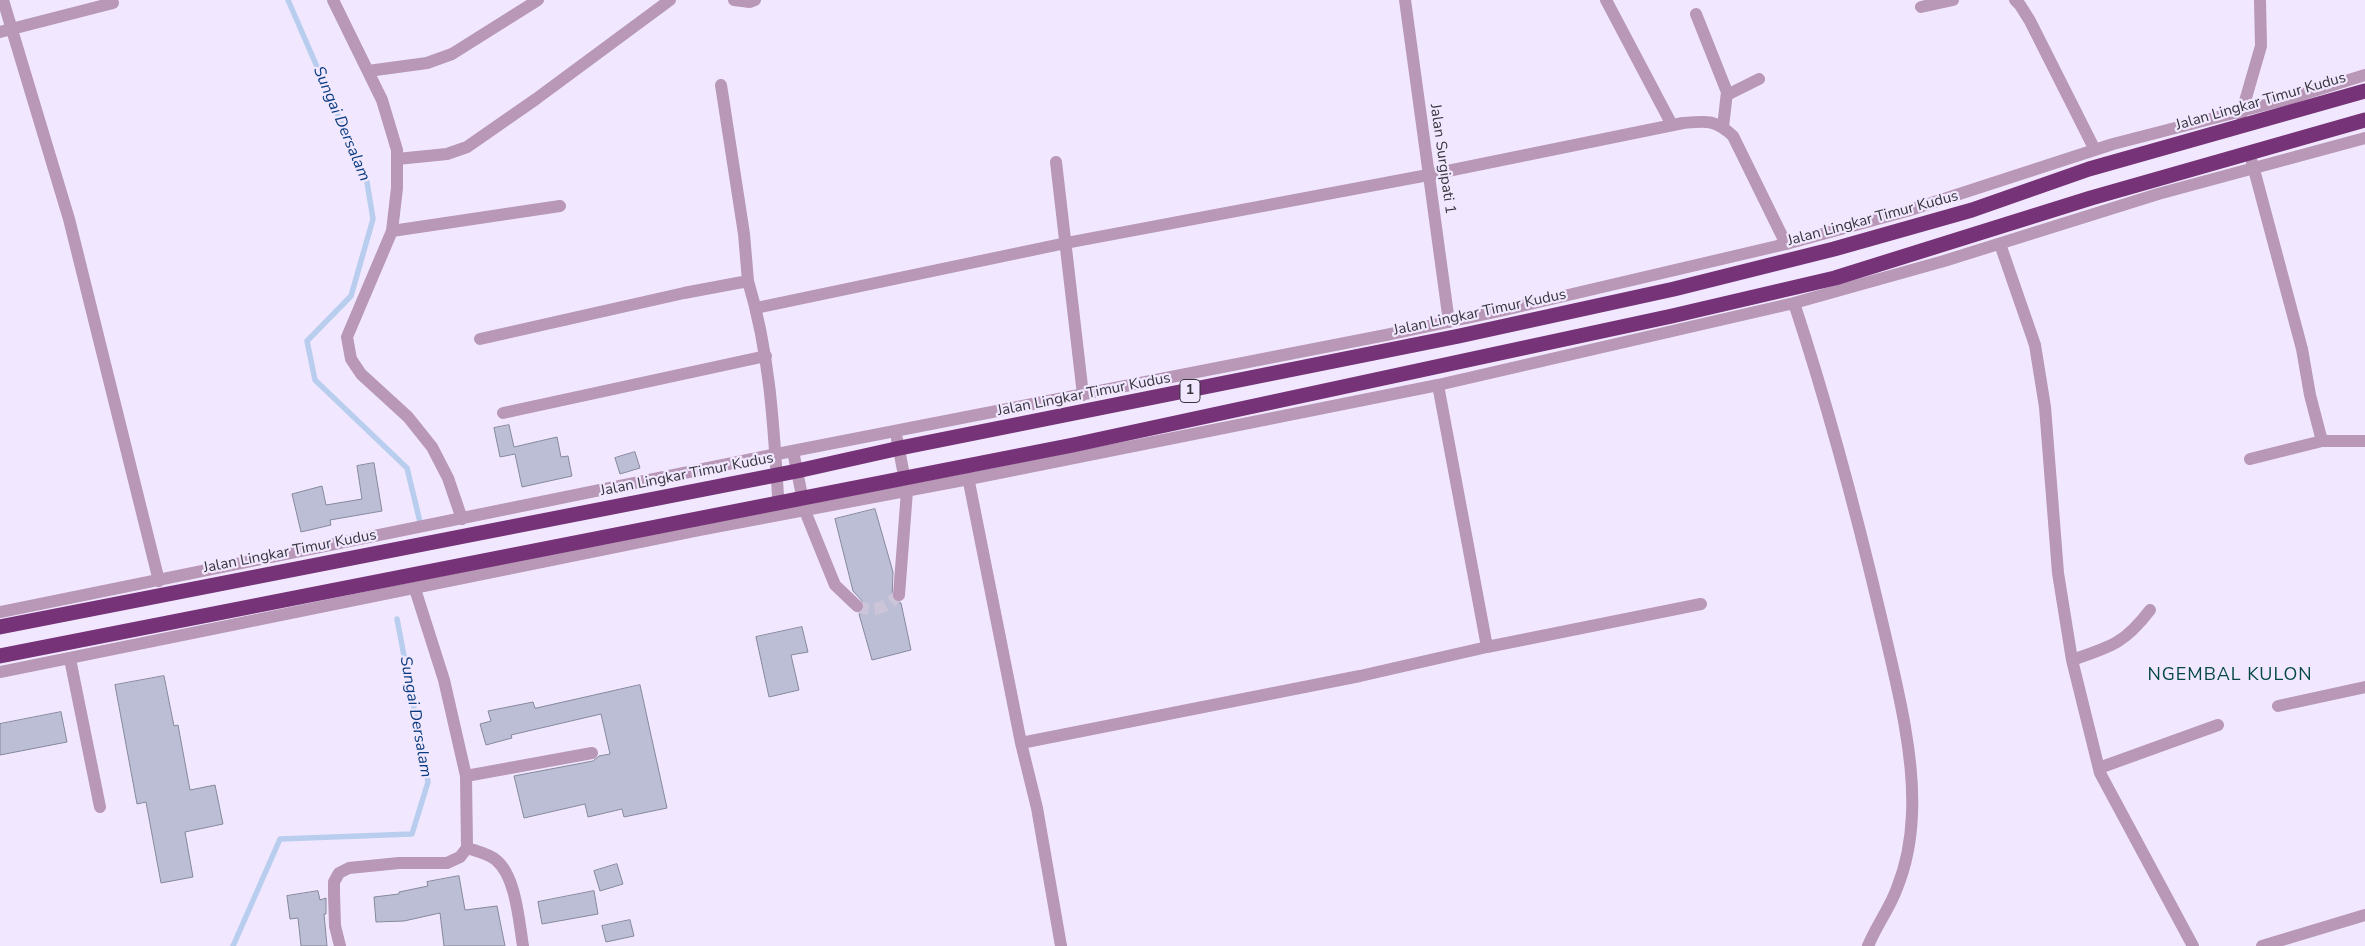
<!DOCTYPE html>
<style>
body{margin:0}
canvas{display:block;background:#f1e8ff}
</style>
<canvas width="2365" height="946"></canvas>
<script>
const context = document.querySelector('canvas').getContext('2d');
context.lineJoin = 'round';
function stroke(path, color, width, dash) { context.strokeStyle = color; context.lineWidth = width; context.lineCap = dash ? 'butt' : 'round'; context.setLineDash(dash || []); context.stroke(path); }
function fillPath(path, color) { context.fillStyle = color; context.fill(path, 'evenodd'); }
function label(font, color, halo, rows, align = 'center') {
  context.font = font + ' "Nunito Sans",sans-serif'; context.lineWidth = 4.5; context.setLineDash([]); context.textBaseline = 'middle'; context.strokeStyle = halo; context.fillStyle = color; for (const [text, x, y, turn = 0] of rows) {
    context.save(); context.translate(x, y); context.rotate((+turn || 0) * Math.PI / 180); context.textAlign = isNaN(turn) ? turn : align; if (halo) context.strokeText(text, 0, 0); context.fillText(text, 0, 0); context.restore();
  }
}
stroke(new Path2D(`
 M 288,0 L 367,182 L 373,219 L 351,296 L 307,341 L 315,380 L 407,468 L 420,522
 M 233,946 L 280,839 L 412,834 L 428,782 L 397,619`), '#b9ceef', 5.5);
const building = new Path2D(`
 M 509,425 L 514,447 L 557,437 L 561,457 L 568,456 L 572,476 L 522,487 L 515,454 L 500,457 L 494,428 Z
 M 635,452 L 640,468 L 620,474 L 615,458 Z
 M 374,463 L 382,511 L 330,520 L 331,525 L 301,532 L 292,494 L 322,486 L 326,505 L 362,499 L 357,466 Z
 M 875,509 L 893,572 L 892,598 L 895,602 L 901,603 L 911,650 L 872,660 L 859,614 L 863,611 L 865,604 L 853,591 L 835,519 Z
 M 802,627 L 808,652 L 791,655 L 799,690 L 769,697 L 756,637 Z
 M 164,676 L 174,726 L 178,725 L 190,790 L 215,785 L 223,824 L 185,832 L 193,877 L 161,883 L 146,802 L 137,804 L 115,685 Z
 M 640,685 L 667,808 L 624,817 L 622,809 L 588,817 L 585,804 L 524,818 L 514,776 L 593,761 L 599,756 L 610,754 L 601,714 L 511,735 L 512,738 L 486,745 L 480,724 L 491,721 L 488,711 L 533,702 L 535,708 Z
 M 61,712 L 67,742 L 0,755 L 0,724 Z
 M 617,864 L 623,884 L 600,891 L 594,871 Z
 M 459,876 L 465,910 L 497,906 L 505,946 L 444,946 L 440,913 L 404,921 L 376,922 L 374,897 L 399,894 L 399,892 L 428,886 L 427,882 Z
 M 318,891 L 320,900 L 326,898 L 326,914 L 324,914 L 327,946 L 301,946 L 298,918 L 290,919 L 287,896 Z
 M 594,891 L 598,914 L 542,924 L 538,902 Z
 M 630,920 L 634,936 L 606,942 L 602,926 Z`);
fillPath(building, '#bcbed5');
stroke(building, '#86889d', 1);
stroke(new Path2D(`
 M 857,606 C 876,613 884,608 899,595`), '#ccc4d8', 12, [12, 6]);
stroke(new Path2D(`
 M 3,0 L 69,219 L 159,581
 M 333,0 L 382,100 L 397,150 L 397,188 L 392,231 L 347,337 L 351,359 L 361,374 L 408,417 L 432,447 L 448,478 L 462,519
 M 734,0 L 750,2 L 755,0
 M 1405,0 L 1449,322
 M 1606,0 L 1672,125
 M 2015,0 L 2020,5 L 2030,21 L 2095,150
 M 1921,7 L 1953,0
 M 1696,14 L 1727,92 L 1723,127
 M 0,32 L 113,3
 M 368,71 L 427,63 L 452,54 L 538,0
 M 721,85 L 744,234 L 748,281
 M 1727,95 L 1759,79
 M 2241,115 L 2261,46 L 2260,0
 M 397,159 L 447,154 L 467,147 L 536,99 L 670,0
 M 1056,162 L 1083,395
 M 2252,162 L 2302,349 L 2310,395 L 2322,441 L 2365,441
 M 392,231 L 560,206
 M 2000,244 L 2035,345 L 2045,407 L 2058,573 L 2072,660 L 2100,773 L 2193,946
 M 1794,303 C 1828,406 1856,511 1881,617 C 1895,677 1915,753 1912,814 C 1911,839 1906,866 1897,888 C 1890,908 1876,926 1868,946
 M 756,308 L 1066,243 L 1428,175 L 1683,123 C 1706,121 1715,119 1733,136 L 1786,244
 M 480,339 L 684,293 L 748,281 C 771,357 774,433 779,512
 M 1438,385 L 1487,647 L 1701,604
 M 503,413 L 766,356
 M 897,439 L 907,491 L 899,595
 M 793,451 L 805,511 L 826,563 L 835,585 L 857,606
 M 2250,459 L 2322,441
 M 967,472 L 1021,743 L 1360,676 L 1487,647
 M 0,612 L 777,454 L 1386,335 L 1500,311 L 1786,244 L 1907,211 L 2113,144 L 2288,99 L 2365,75
 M 70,659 L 100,807
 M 2072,660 C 2111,647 2125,643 2150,610
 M 0,672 L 699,530 L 969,479 L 1438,385 L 1794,303 L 1944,261 L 2158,194 L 2365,138
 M 2278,706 L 2365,687
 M 1021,743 L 1037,808 L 1061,946
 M 2099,768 L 2218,725
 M 466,776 L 592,753
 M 467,848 C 476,851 489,854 496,860 C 516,876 519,922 523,946
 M 340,946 L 335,926 L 334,894 L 334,882 L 339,873 L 349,868 L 399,863 L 447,863 L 460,857 L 467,848 L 466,776 L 444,680 L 415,589
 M 2262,946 L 2365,915`), '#b897b7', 12);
stroke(new Path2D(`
 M 0,627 L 797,471 L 900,448 L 1459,336 L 1674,289 L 1834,249 L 1972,210 L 2089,169 L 2365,91
 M 0,656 L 1073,445 L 1672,316 L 1835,278 L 2091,198 L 2365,120`), '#763377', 15);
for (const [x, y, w] of [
 [1190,391,20]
]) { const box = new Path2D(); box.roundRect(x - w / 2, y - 11.5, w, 23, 4); context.fillStyle = '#f1e8ff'; context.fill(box); stroke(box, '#38353e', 1); }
label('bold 14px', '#38353e', null, [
 ["1",1190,391]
]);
label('15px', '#38353e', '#f1e8ff', [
 ["Jalan Lingkar Timur Kudus",2261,102,-16],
 ["Jalan Surgipati 1",1442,159,82],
 ["Jalan Lingkar Timur Kudus",1873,219,-15],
 ["Jalan Lingkar Timur Kudus",1480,313,-12],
 ["Jalan Lingkar Timur Kudus",1084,395,-11],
 ["Jalan Lingkar Timur Kudus",687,475,-11],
 ["Jalan Lingkar Timur Kudus",290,552,-11]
]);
label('italic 16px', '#0a3a7f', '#f1e8ff', [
 ["Sungai Dersalam",341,124,67],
 ["Sungai Dersalam",415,717,80]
]);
context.letterSpacing = '1px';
label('18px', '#044744', '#f1e8ff', [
 ["NGEMBAL KULON",2230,676]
]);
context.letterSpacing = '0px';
</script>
